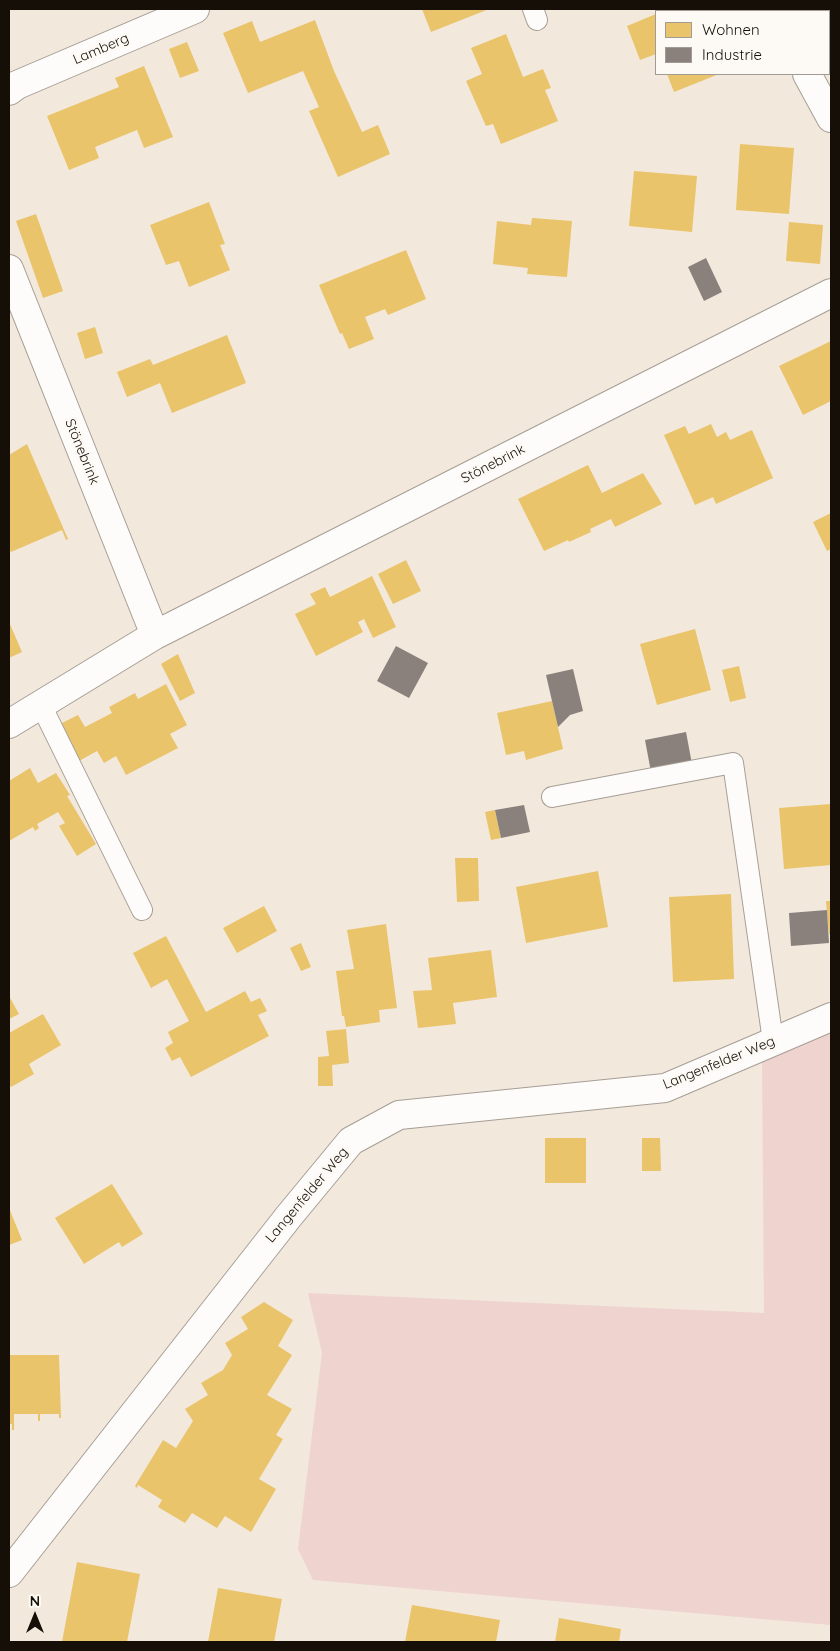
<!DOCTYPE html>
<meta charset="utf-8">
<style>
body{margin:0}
#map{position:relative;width:840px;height:1651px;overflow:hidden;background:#f3e8dc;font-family:Quicksand,sans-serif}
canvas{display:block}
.frame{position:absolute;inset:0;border:10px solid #150f08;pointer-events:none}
.legend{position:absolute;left:655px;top:10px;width:175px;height:65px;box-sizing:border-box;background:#fdf9f4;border:1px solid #a09b96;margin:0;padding:6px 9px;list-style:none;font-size:15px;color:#150f08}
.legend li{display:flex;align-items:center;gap:10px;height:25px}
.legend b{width:25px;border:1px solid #a09b96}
.north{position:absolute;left:10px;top:1591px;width:50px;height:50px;-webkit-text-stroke:4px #fdf9f4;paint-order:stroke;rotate:0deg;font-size:14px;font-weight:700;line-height:20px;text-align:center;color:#150f08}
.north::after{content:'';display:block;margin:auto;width:18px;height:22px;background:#150f08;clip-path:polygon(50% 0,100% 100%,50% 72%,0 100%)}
</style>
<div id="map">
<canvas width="840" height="1651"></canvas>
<div class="frame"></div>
<ul class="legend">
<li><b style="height:14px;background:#e9c46a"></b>Wohnen</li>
<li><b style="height:14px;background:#8a817c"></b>Industrie</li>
</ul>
<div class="north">N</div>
</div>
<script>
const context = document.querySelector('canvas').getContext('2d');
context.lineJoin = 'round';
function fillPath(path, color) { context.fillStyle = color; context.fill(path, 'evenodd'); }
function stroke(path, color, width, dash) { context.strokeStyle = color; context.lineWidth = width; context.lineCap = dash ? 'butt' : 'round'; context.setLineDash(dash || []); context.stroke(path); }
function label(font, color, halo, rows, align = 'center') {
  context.font = font + ' Quicksand,sans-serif'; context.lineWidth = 5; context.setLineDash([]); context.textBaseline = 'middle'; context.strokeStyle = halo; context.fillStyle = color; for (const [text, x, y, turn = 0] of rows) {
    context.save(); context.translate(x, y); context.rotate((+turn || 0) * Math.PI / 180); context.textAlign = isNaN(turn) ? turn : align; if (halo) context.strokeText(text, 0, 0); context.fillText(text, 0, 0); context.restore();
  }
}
fillPath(new Path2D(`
 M 831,1030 L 831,1625 L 313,1580 L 298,1549 L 322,1353 L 308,1293 L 764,1313 L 762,1060 Z`), '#efd3cf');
fillPath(new Path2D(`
 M 422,9 L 489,9 L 431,32 Z
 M 668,9 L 705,9 L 706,11 L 662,11 Z
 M 656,14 L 656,54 L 640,60 L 627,26 Z
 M 315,20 L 334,71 L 362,132 L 378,125 L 390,154 L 338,177 L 309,111 L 319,107 L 303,71 L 248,93 L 223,33 L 252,21 L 260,42 Z
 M 506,34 L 523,77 L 543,69 L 551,88 L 545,90 L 558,121 L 501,144 L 493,124 L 486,126 L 466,81 L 482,74 L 471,48 Z
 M 187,42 L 199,71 L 180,78 L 169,49 Z
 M 144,66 L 173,137 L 144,148 L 137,130 L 95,147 L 99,158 L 69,170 L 47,116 L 119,87 L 115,78 Z
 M 667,74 L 719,74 L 674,92 Z
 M 740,144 L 794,148 L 789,214 L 736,210 Z
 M 634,171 L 697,176 L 692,232 L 629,226 Z
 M 209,202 L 225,244 L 220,245 L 230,270 L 189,287 L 179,261 L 166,265 L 150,225 Z
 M 36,214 L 63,291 L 43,298 L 16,221 Z
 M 532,218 L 572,221 L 567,277 L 527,274 L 528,268 L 493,264 L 497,221 L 531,225 Z
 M 789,222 L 823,225 L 820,264 L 786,261 Z
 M 406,250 L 426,299 L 388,315 L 385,309 L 365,317 L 374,339 L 349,349 L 342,333 L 340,334 L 319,285 Z
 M 95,327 L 103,353 L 85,359 L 77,333 Z
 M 227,335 L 246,383 L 172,413 L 160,383 L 127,397 L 117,372 L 150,359 L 153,365 Z
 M 831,341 L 831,401 L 803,415 L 779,366 Z
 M 711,424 L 717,437 L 726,432 L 730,440 L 752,430 L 773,478 L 716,504 L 713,497 L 695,505 L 664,435 L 685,426 L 689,434 Z
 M 27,444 L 68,539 L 66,540 L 62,530 L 11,552 L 9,548 L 9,455 Z
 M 588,465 L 602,493 L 643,473 L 662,504 L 615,527 L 611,519 L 590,529 L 591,532 L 569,542 L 568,540 L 544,551 L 518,499 Z
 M 831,513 L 831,549 L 827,551 L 813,522 Z
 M 406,560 L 421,591 L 393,604 L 378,574 Z
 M 372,576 L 396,627 L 373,638 L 364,619 L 358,622 L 363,632 L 316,656 L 295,614 L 316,604 L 310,594 L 325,587 L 330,597 Z
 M 9,622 L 22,652 L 9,658 Z
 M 695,629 L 711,690 L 657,705 L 640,644 Z
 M 178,654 L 195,693 L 180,701 L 161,664 Z
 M 739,666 L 746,698 L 730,702 L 722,670 Z
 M 166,684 L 187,725 L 170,734 L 178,748 L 126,775 L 116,756 L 104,763 L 97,751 L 79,761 L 60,724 L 78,715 L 85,727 L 112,713 L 109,707 L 135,693 L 138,699 Z
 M 552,701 L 563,749 L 526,760 L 524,751 L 506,755 L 497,713 Z
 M 30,768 L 38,783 L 56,773 L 70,795 L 67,796 L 96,844 L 77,856 L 59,826 L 65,823 L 58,812 L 37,824 L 39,828 L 35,831 L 33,827 L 9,841 L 9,781 Z
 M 831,804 L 831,865 L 784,869 L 779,808 Z
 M 495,810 L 501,838 L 491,840 L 485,812 Z
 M 455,858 L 478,858 L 479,901 L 457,902 Z
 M 598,871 L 608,927 L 526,943 L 516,887 Z
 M 731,894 L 734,979 L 673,982 L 669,897 Z
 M 826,901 L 831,901 L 831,934 L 829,934 Z
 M 264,906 L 277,931 L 237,953 L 223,928 Z
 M 386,924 L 397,1008 L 379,1010 L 380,1022 L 346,1027 L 344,1016 L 342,1016 L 336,971 L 354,969 L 347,930 Z
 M 166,936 L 206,1012 L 245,991 L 251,1002 L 260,998 L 267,1011 L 258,1015 L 269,1036 L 191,1077 L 180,1057 L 172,1061 L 165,1048 L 173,1043 L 168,1032 L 189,1021 L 167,979 L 151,988 L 133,953 Z
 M 301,943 L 311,967 L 301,971 L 290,948 Z
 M 491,950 L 497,997 L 453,1003 L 456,1024 L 418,1028 L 413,991 L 432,990 L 428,958 Z
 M 9,996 L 19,1014 L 9,1019 Z
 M 43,1014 L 61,1045 L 29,1064 L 34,1074 L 11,1087 L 9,1083 L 9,1033 Z
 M 346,1029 L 349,1063 L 332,1065 L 333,1086 L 318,1086 L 318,1057 L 329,1056 L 326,1031 Z
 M 545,1138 L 586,1138 L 586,1183 L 545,1183 Z
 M 642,1138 L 660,1138 L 661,1171 L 642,1171 Z
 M 112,1184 L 143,1234 L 122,1247 L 119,1242 L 84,1264 L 55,1218 Z
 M 9,1208 L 22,1240 L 9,1245 Z
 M 264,1302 L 293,1320 L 278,1346 L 292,1355 L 267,1395 L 292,1409 L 276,1435 L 283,1439 L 259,1479 L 276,1489 L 251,1532 L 225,1516 L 217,1528 L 192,1513 L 185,1523 L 158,1507 L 162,1500 L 138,1485 L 137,1488 L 135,1486 L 163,1440 L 176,1448 L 193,1421 L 185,1409 L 208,1395 L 201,1383 L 223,1370 L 232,1355 L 225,1343 L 248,1329 L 241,1317 Z
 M 9,1355 L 59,1355 L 61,1418 L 59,1418 L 59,1414 L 40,1414 L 40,1421 L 38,1421 L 38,1414 L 14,1414 L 14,1430 L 12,1430 L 12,1424 L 9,1424 Z
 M 77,1562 L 140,1574 L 127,1642 L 62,1642 Z
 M 218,1588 L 282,1599 L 274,1642 L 208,1642 Z
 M 412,1605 L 500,1620 L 496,1642 L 405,1642 Z
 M 559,1618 L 621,1629 L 619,1642 L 555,1642 Z`), '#e9c46a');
fillPath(new Path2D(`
 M 706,258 L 722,292 L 704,301 L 688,267 Z
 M 396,646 L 428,663 L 409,698 L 377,681 Z
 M 573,669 L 583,711 L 570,715 L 558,727 L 546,675 Z
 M 686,732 L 692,764 L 651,772 L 645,740 Z
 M 524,805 L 530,832 L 501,838 L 495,810 Z
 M 827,910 L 829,943 L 791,946 L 789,913 Z`), '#8a817c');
const lane = new Path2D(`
 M 533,9 L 537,20
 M 41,705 L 142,910
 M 552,797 L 733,763 L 773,1041`);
const street = new Path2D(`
 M 771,9 L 772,11
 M 807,74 L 831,118
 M 9,91 L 17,85 L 195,9
 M 9,269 L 155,635
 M 9,724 L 155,635 L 831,293
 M 9,1573 L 289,1216 L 351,1141 L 399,1115 L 665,1088 L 831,1017`);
stroke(lane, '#a69e95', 22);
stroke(street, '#a69e95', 30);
stroke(lane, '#fdfcfa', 20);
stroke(street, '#fdfcfa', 28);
label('14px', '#150f08', '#fdf9f4', [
 ["Lamberg",101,49,-23],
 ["Stönebrink",82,452,68],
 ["Stönebrink",493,464,-27],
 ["Langenfelder Weg",719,1063,-22],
 ["Langenfelder Weg",307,1195,-50]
]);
</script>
